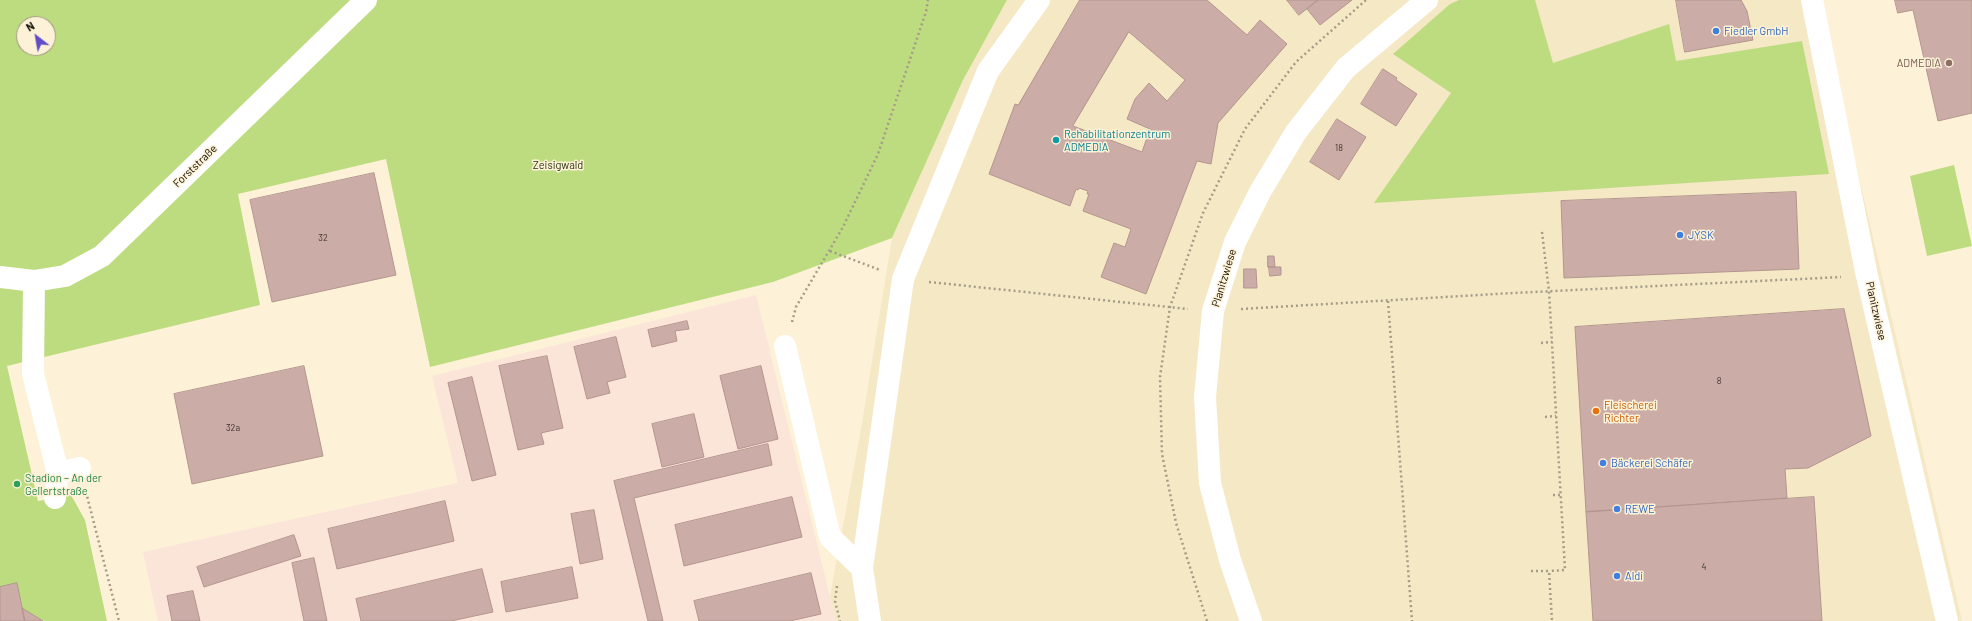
<!DOCTYPE html>
<meta charset="utf-8">
<style>
body{margin:0}
#map{position:relative;width:1972px;height:621px;overflow:hidden;background:#fdf2d7;font-family:Barlow,sans-serif}
canvas{display:block}
.north{position:absolute;left:16px;top:16px;width:40px;height:40px;box-sizing:border-box;background:#fdf2d7;border:1px solid #9e9683;border-radius:50%;rotate:329deg;font-size:11px;font-weight:700;line-height:16px;text-align:center;color:#100c04}
.north::after{content:'';display:block;margin:auto;width:14px;height:18px;background:#624dc6;clip-path:polygon(50% 0,100% 100%,50% 72%,0 100%)}
</style>
<div id="map">
<canvas width="1972" height="621"></canvas>
<div class="north">N</div>
</div>
<script>
const context = document.querySelector('canvas').getContext('2d');
context.lineJoin = 'round';
function fillPath(path, color) { context.fillStyle = color; context.fill(path, 'evenodd'); }
function stroke(path, color, width, dash) { context.strokeStyle = color; context.lineWidth = width; context.lineCap = dash ? 'butt' : 'round'; context.setLineDash(dash || []); context.stroke(path); }
function label(font, color, halo, rows, align = 'center') {
  context.font = font + ' Barlow,sans-serif'; context.lineWidth = 3; context.setLineDash([]); context.textBaseline = 'middle'; context.strokeStyle = halo; context.fillStyle = color; for (const [text, x, y, turn = 0] of rows) {
    context.save(); context.translate(x, y); context.rotate((+turn || 0) * Math.PI / 180); context.textAlign = isNaN(turn) ? turn : align; if (halo) context.strokeText(text, 0, 0); context.fillText(text, 0, 0); context.restore();
  }
}
fillPath(new Path2D(`
 M 1007,0 L 1818,0 L 1962,621 L 836,621 L 830,596 L 861,429 L 892,238 L 963,80 Z`), '#f5e8c5');
fillPath(new Path2D(`
 M 756,295 L 836,621 L 158,621 L 143,552 L 458,483 L 432,376 Z`), '#fbe4d8');
fillPath(new Path2D(`
 M 0,0 L 1007,0 L 963,80 L 892,238 L 773,282 L 430,367 L 386,159 L 238,194 L 260,305 L 7,366 L 38,501 L 71,495 L 85,520 L 107,621 L 0,621 ZM 24,24 L 48,24 L 48,48 L 24,48 Z
 M 1459,0 L 1535,0 L 1553,63 L 1669,24 L 1676,61 L 1802,41 L 1829,174 L 1374,203 L 1451,93 L 1393,54 L 1450,4 Z
 M 1954,165 L 1972,246 L 1927,256 L 1910,176 Z`), '#bddc80');
const building = new Path2D(`
 M 1080,0 L 1207,0 L 1247,35 L 1260,20 L 1287,44 L 1218,123 L 1211,164 L 1197,161 L 1146,294 L 1101,277 L 1114,243 L 1125,247 L 1131,229 L 1083,211 L 1089,194 L 1087,194 L 1088,191 L 1079,188 L 1078,190 L 1076,189 L 1070,206 L 989,174 L 1015,104 L 1018,105 ZM 1129,32 L 1185,80 L 1167,101 L 1149,83 L 1135,99 L 1127,119 L 1150,129 L 1142,152 L 1073,126 Z
 M 1287,0 L 1318,0 L 1299,15 Z
 M 1318,0 L 1352,0 L 1320,25 L 1307,9 Z
 M 1676,0 L 1741,0 L 1747,11 L 1753,40 L 1685,52 Z
 M 1895,0 L 1972,0 L 1972,113 L 1938,121 L 1913,10 L 1898,13 Z
 M 1383,69 L 1397,78 L 1396,80 L 1417,94 L 1396,126 L 1361,104 Z
 M 1337,119 L 1366,137 L 1339,180 L 1310,162 Z
 M 374,173 L 396,275 L 272,302 L 250,200 Z
 M 1796,192 L 1799,269 L 1564,278 L 1561,201 Z
 M 1268,256 L 1274,256 L 1275,267 L 1268,267 Z
 M 1269,267 L 1281,267 L 1281,275 L 1270,276 Z
 M 1244,269 L 1256,269 L 1257,288 L 1244,288 Z
 M 1844,309 L 1871,436 L 1808,468 L 1785,469 L 1787,498 L 1586,512 L 1575,327 Z
 M 687,321 L 689,329 L 675,331 L 677,341 L 652,347 L 648,330 Z
 M 616,337 L 626,377 L 607,382 L 610,393 L 587,399 L 574,347 Z
 M 547,356 L 563,428 L 541,433 L 544,444 L 518,450 L 499,366 Z
 M 304,366 L 323,456 L 192,484 L 174,394 Z
 M 761,366 L 778,439 L 738,449 L 720,376 Z
 M 472,377 L 496,475 L 472,481 L 448,383 Z
 M 694,414 L 704,457 L 662,467 L 652,424 Z
 M 768,444 L 772,465 L 634,498 L 663,621 L 648,621 L 614,481 Z
 M 792,497 L 802,537 L 684,566 L 675,525 Z
 M 1814,497 L 1822,621 L 1593,621 L 1586,512 Z
 M 445,501 L 454,541 L 337,569 L 328,529 Z
 M 594,510 L 603,559 L 580,564 L 571,514 Z
 M 294,535 L 301,556 L 204,587 L 197,567 Z
 M 314,558 L 327,621 L 304,621 L 292,563 Z
 M 572,567 L 578,598 L 506,612 L 501,582 Z
 M 482,569 L 493,612 L 451,621 L 361,621 L 356,599 Z
 M 811,573 L 821,614 L 790,621 L 699,621 L 694,601 Z
 M 17,583 L 25,621 L 0,621 L 0,587 Z
 M 193,591 L 200,621 L 172,621 L 167,596 Z
 M 22,608 L 43,621 L 25,621 Z`);
fillPath(building, '#cbaca6');
stroke(building, '#b4968f', 1);
stroke(new Path2D(`
 M 1542,232 L 1549,291 L 1565,570 L 1549,571
 M 830,251 L 880,270
 M 929,282 L 1188,309
 M 1388,301 L 1412,621
 M 1241,309 L 1513,293 L 1841,277
 M 792,322 L 796,307 L 843,227 L 878,154 L 926,12 L 928,0
 M 1541,343 L 1552,342
 M 1545,417 L 1556,416
 M 86,492 L 119,621
 M 1553,495 L 1561,495
 M 1531,571 L 1549,571 L 1552,621
 M 837,586 L 835,601 L 840,621
 M 1207,621 L 1176,523 L 1162,454 L 1160,377 L 1170,307 L 1203,213 L 1245,129 L 1296,62 L 1366,0`), '#a49c88', 2.5, [2, 3]);
stroke(new Path2D(`
 M 1812,0 L 1867,276 L 1947,621
 M 0,277 L 34,281 L 65,276 L 102,256 L 366,0
 M 34,281 L 33,374 L 58,473 L 55,498
 M 785,346 L 830,537 L 862,568
 M 58,473 L 80,468
 M 870,621 L 862,568 L 903,279 L 988,71 L 1039,0
 M 1251,621 L 1230,560 L 1210,483 L 1205,397 L 1213,311 L 1235,242 L 1260,192 L 1296,132 L 1346,68 L 1427,0`), '#fff', 22);
for (const [x, y, r, color] of [
 [1716,31,4,"#3f7fe0"],
 [1949,63,4,"#8d6e63"],
 [1056,140,4,"#0f9aa8"],
 [1680,235,4,"#3f7fe0"],
 [1596,411,4,"#e8710a"],
 [1603,463,4,"#3f7fe0"],
 [17,484,4,"#2e9e5b"],
 [1617,509,4,"#3f7fe0"],
 [1617,576,4,"#3f7fe0"]
]) { const dot = new Path2D(); dot.arc(x, y, r, 0, 2 * Math.PI); context.fillStyle = color; context.fill(dot); stroke(dot, '#fdf2d7', 1.5); }
label('9px', '#3f342c', null, [
 ["18",1339,148],
 ["32",323,238],
 ["8",1719,381],
 ["32a",233,428],
 ["4",1704,567]
]);
label('11px', '#366cbe', '#fdf2d7', [
 ["Fiedler GmbH",1724,31],
 ["JYSK",1688,235],
 ["Bäckerei Schäfer",1611,463],
 ["REWE",1625,509],
 ["Aldi",1625,576]
], 'left');
label('11px', '#785e54', '#fdf2d7', [
 ["ADMEDIA",1941,63]
], 'right');
label('11px', '#0d838f', '#fdf2d7', [
 ["Rehabilitationzentrum",1064,134],
 ["ADMEDIA",1064,147]
], 'left');
label('11px', '#29350e', '#fdf2d7', [
 ["Zeisigwald",558,165]
]);
label('11px', '#100c04', '#fdf2d7', [
 ["Forststraße",195,166,-44],
 ["Planitzwiese",1224,278,-73],
 ["Planitzwiese",1876,311,77]
]);
label('11px', '#c56008', '#fdf2d7', [
 ["Fleischerei",1604,405],
 ["Richter",1604,418]
], 'left');
label('11px', '#27864d', '#fdf2d7', [
 ["Stadion – An der",25,478],
 ["Gellertstraße",25,491]
], 'left');
</script>
